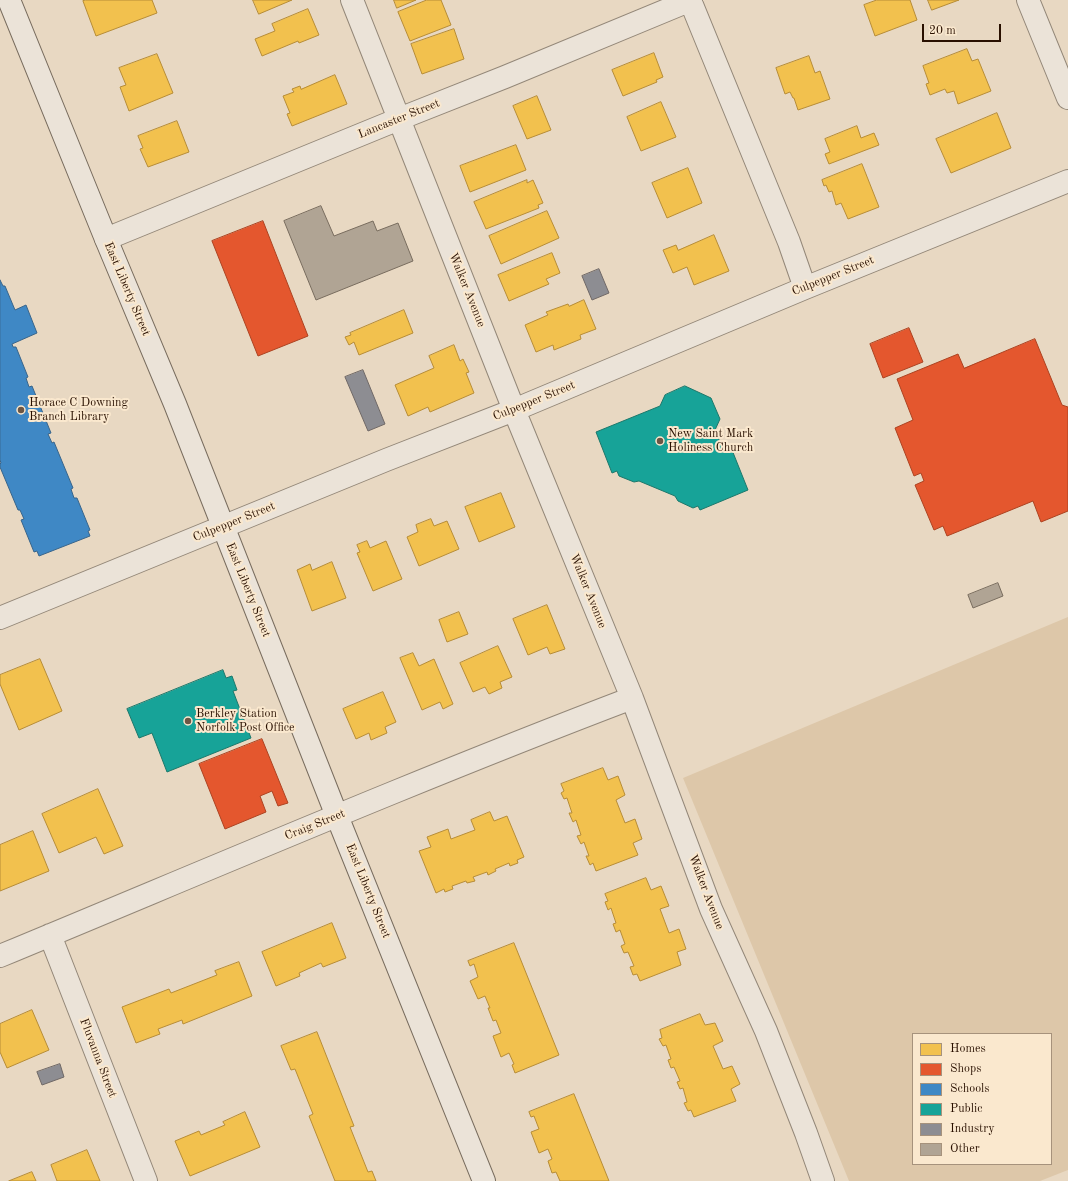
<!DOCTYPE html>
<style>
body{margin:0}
#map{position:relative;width:1068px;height:1181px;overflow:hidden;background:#e8d8c2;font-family:"Old Standard TT",serif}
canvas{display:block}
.legend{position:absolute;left:912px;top:1033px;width:140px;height:132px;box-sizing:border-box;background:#fae8ce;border:1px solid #a6927c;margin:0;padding:5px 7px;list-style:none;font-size:12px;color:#291000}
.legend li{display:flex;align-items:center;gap:8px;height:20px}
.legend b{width:20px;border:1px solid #a6927c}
.scale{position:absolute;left:922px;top:24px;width:79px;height:18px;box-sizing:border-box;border:2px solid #291000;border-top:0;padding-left:5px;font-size:12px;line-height:14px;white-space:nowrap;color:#291000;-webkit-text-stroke:3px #fae8ce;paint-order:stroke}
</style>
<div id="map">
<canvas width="1068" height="1181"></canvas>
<ul class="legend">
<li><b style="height:11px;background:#f2c14e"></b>Homes</li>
<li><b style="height:11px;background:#e4572e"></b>Shops</li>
<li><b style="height:11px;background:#3f88c5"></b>Schools</li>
<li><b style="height:11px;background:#17a398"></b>Public</li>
<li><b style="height:11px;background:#8d8d92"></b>Industry</li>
<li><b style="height:11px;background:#b0a494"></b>Other</li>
</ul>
<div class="scale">20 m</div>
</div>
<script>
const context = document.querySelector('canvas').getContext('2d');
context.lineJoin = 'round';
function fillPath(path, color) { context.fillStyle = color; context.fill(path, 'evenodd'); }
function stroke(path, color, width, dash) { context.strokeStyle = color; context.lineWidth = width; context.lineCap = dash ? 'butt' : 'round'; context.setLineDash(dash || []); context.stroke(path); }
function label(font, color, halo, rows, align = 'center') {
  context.font = font + ' "Old Standard TT",serif'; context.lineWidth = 4; context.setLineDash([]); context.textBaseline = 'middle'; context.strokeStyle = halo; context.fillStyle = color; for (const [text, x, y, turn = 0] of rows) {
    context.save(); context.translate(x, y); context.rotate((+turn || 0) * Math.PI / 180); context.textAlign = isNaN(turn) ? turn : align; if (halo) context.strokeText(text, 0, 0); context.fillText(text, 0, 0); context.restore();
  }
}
fillPath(new Path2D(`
 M 1068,617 L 1068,1170 L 1040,1181 L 849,1181 L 683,778 ZM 913,1034 L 1051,1034 L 1051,1164 L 913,1164 Z`), '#ddc7a9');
const homes = new Path2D(`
 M 86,0 L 152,0 L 157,13 L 96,36 L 83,1 Z
 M 253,0 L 292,0 L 259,14 Z
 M 394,0 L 416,0 L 397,8 Z
 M 427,0 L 441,0 L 451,25 L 410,41 L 398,12 Z
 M 877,0 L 910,0 L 917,20 L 875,36 L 864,5 Z
 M 928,0 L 959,0 L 932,10 Z
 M 308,9 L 319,35 L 299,43 L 298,41 L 262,56 L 255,39 L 275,31 L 272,24 Z
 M 454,29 L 464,59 L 422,74 L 411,44 Z
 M 967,49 L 972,61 L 978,59 L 991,91 L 958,104 L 954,91 L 947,93 L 945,89 L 930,95 L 926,84 L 929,83 L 923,66 Z
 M 654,53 L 663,77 L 656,80 L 657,82 L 623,96 L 612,70 Z
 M 157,54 L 173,93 L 129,111 L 120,87 L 126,85 L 119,68 Z
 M 809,56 L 815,73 L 820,71 L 830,99 L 798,110 L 794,98 L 793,98 L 790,92 L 785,94 L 776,68 Z
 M 335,75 L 347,104 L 292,126 L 287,114 L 290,113 L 283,96 L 294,92 L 292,89 L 300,86 L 301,89 Z
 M 537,96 L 551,130 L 527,139 L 513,106 Z
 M 661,102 L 676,137 L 641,151 L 627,117 Z
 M 997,113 L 1011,148 L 951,173 L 936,139 Z
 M 177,121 L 189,152 L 148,167 L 140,149 L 143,148 L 138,136 Z
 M 857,126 L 861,138 L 874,133 L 879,145 L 829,164 L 825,154 L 830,152 L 825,139 Z
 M 516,145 L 526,170 L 470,192 L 460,166 Z
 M 862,164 L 879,207 L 848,219 L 841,203 L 836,205 L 832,191 L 829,192 L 826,185 L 824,186 L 822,180 Z
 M 688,168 L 702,203 L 667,218 L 652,183 Z
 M 527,180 L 527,183 L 533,180 L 543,203 L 538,205 L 539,208 L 486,229 L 474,202 Z
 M 547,211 L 559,238 L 501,264 L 489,236 Z
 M 714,235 L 729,271 L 694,285 L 687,267 L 673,273 L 663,250 L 676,245 L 678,250 Z
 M 552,253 L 560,273 L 546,279 L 549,284 L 509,301 L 498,275 Z
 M 584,300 L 596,329 L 580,335 L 581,339 L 554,350 L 553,345 L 536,352 L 525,325 L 548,315 L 546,312 L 568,304 L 569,306 Z
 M 404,310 L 413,333 L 359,355 L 354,342 L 349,345 L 345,337 L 351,335 L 350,333 Z
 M 454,345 L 460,361 L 463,359 L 469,372 L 466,373 L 474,393 L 430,412 L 428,407 L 408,416 L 395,385 L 434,368 L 429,356 Z
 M 501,493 L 515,527 L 479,542 L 465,507 Z
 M 431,519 L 434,526 L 447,521 L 459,549 L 419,566 L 407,537 L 418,532 L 416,525 Z
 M 367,541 L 370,548 L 386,541 L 402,579 L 373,591 L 357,553 L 360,552 L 357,545 Z
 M 332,562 L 346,598 L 312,611 L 297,570 L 310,564 L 312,570 Z
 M 547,605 L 565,649 L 550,654 L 547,647 L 528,655 L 513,619 Z
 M 459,612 L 468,634 L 447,642 L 439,620 Z
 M 498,646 L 512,677 L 500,682 L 502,688 L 489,694 L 485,687 L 473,692 L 460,663 Z
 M 413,653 L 419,666 L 434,659 L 453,704 L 443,709 L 440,702 L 422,710 L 400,658 Z
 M 40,659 L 62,711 L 19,730 L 0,684 L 0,675 Z
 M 383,692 L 396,722 L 385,727 L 387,733 L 371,740 L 369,733 L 356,739 L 343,709 Z
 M 603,768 L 608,780 L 618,776 L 625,795 L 616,800 L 625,823 L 635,819 L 642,839 L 633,843 L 638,855 L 596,871 L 593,863 L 590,865 L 586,856 L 589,856 L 584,842 L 581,844 L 577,836 L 581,835 L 576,820 L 573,822 L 569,813 L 572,813 L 567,798 L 564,799 L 561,793 L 564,791 L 561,784 Z
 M 98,789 L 123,846 L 104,854 L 96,837 L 59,853 L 42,814 Z
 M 490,812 L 494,821 L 507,816 L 524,857 L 517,860 L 518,863 L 510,866 L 509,863 L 495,869 L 496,871 L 488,875 L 487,872 L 473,877 L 475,881 L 467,883 L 466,881 L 452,886 L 453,889 L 445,892 L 444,889 L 436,893 L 419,851 L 431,847 L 427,837 L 448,829 L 451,839 L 475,830 L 471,820 Z
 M 33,831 L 49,871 L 0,891 L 0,845 Z
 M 646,878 L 651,890 L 661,886 L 669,906 L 660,909 L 669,933 L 679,929 L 686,949 L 677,952 L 681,965 L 640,981 L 637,974 L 633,975 L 630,967 L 634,966 L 628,952 L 624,953 L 621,946 L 625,944 L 620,930 L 616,932 L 613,924 L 616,923 L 611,908 L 608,910 L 605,902 L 608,901 L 605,894 Z
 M 332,923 L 346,958 L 323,967 L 321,963 L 299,973 L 300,976 L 276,986 L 262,952 Z
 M 514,943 L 559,1055 L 515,1073 L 512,1065 L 514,1064 L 509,1053 L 501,1057 L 493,1036 L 501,1033 L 496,1020 L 493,1021 L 488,1008 L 490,1008 L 485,996 L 478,999 L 470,981 L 478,977 L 474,964 L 470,966 L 468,961 Z
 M 239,962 L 252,996 L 183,1024 L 182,1020 L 158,1029 L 160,1034 L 136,1043 L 122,1007 L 169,989 L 171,993 L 217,975 L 215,971 Z
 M 32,1010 L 49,1050 L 7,1068 L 0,1052 L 0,1024 Z
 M 700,1014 L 705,1025 L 715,1023 L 723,1041 L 713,1046 L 723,1069 L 732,1066 L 740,1084 L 731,1089 L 736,1101 L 694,1117 L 691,1110 L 688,1111 L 684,1103 L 687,1102 L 683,1088 L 680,1089 L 677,1082 L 680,1081 L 674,1067 L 671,1068 L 668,1060 L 671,1059 L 666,1045 L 663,1046 L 659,1039 L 662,1038 L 660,1030 Z
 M 317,1032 L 354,1126 L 350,1127 L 368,1172 L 372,1171 L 376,1181 L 335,1181 L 309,1116 L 313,1114 L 295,1069 L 291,1070 L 281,1046 Z
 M 574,1094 L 609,1181 L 560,1181 L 556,1172 L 552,1173 L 548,1161 L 552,1159 L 548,1149 L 539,1153 L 531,1132 L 539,1129 L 534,1116 L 531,1117 L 529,1112 Z
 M 245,1112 L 260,1147 L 190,1176 L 175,1141 L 199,1131 L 201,1135 L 225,1125 L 223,1122 Z
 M 87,1150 L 100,1181 L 57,1181 L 51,1165 Z
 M 32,1172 L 36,1181 L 9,1181 Z`);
fillPath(homes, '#f2c14e');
stroke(homes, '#b68c37', 1);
const shops = new Path2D(`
 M 263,221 L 308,336 L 258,356 L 212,241 Z
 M 909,328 L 923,362 L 883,378 L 870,344 Z
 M 1035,339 L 1062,405 L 1068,407 L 1068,511 L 1041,522 L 1033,501 L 947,536 L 943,526 L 934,530 L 915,485 L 924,481 L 921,473 L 914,476 L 895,428 L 913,420 L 897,379 L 958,354 L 964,368 Z
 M 262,739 L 288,803 L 278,806 L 272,791 L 260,796 L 266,812 L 225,829 L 199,764 Z`);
fillPath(shops, '#e4572e');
stroke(shops, '#ac4220', 1);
const schools = new Path2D(`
 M 0,280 L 3,286 L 5,286 L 15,310 L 26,305 L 37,333 L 12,344 L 13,347 L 16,347 L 28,377 L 26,378 L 29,387 L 32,386 L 51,433 L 48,434 L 52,443 L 54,442 L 73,488 L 71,489 L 74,498 L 77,498 L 90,530 L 88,531 L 90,536 L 39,556 L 37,551 L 34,552 L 21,520 L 24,519 L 20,510 L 18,510 L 0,467 L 0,464 L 1,463 L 0,460 Z`);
fillPath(schools, '#3f88c5');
stroke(schools, '#38648a', 1);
const public = new Path2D(`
 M 685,386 L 711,398 L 720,419 L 715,430 L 724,452 L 732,450 L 748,490 L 700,510 L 698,506 L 693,508 L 678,501 L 675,496 L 639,481 L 634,482 L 619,476 L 617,471 L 612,473 L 596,432 L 660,406 L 665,395 Z
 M 223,670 L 226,678 L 232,676 L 237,690 L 233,691 L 251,738 L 167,772 L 152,733 L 139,738 L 127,709 Z`);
fillPath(public, '#17a398');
stroke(public, '#1c776a', 1);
const industry = new Path2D(`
 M 599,269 L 609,293 L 592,300 L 582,276 Z
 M 363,370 L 385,424 L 368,431 L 345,377 Z
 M 60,1064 L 64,1077 L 42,1085 L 37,1072 Z`);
fillPath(industry, '#8d8d92');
stroke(industry, '#6f6866', 1);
const building = new Path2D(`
 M 321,206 L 334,236 L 373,221 L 377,231 L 398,223 L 413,261 L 316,300 L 284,221 Z
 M 998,583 L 1003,596 L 973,608 L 968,595 Z`);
fillPath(building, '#b0a494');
stroke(building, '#786c5e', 1);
const minor = new Path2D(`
 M 352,0 L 514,410 L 632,698 L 711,909 L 766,1031 L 806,1133 L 823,1181
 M 690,0 L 789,242 L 805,288
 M 106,239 L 399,119 L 505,77 L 691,0
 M 0,618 L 386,460 L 514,410 L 805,288 L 1068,181
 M 50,935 L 146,1181
 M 0,956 C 210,869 419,779 632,698`);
const tertiary = new Path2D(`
 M 1028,0 L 1068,98`);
const secondary = new Path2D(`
 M 9,0 L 106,239 L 175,404 L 337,816 L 484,1181`);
stroke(minor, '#938778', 24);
stroke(tertiary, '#938778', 24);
stroke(secondary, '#786c5e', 24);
stroke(minor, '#ebe3d8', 22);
stroke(tertiary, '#ebe3d8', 22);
stroke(secondary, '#ebe3d8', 22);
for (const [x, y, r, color] of [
 [21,410,4,"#6c5644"],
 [660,441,4,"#6c5644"],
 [188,721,4,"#6c5644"]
]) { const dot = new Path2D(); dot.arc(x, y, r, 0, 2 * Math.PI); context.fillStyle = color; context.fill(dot); stroke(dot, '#fae8ce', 1.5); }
label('12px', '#291000', '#fae8ce', [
 ["Lancaster Street",399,119,-22],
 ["Culpepper Street",833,276,-22],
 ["East Liberty Street",127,289,67],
 ["Walker Avenue",467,290,68],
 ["Culpepper Street",534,401,-22],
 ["Culpepper Street",234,522,-22],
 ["East Liberty Street",248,590,68],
 ["Walker Avenue",588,591,68],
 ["Craig Street",315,825,-22],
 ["East Liberty Street",368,891,68],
 ["Walker Avenue",706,892,69],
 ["Fluvanna Street",98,1058,69]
]);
label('12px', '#291000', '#fae8ce', [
 ["Horace C Downing",29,403],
 ["Branch Library",29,417],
 ["New Saint Mark",668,434],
 ["Holiness Church",668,448],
 ["Berkley Station",196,714],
 ["Norfolk Post Office",196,728]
], 'left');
</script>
